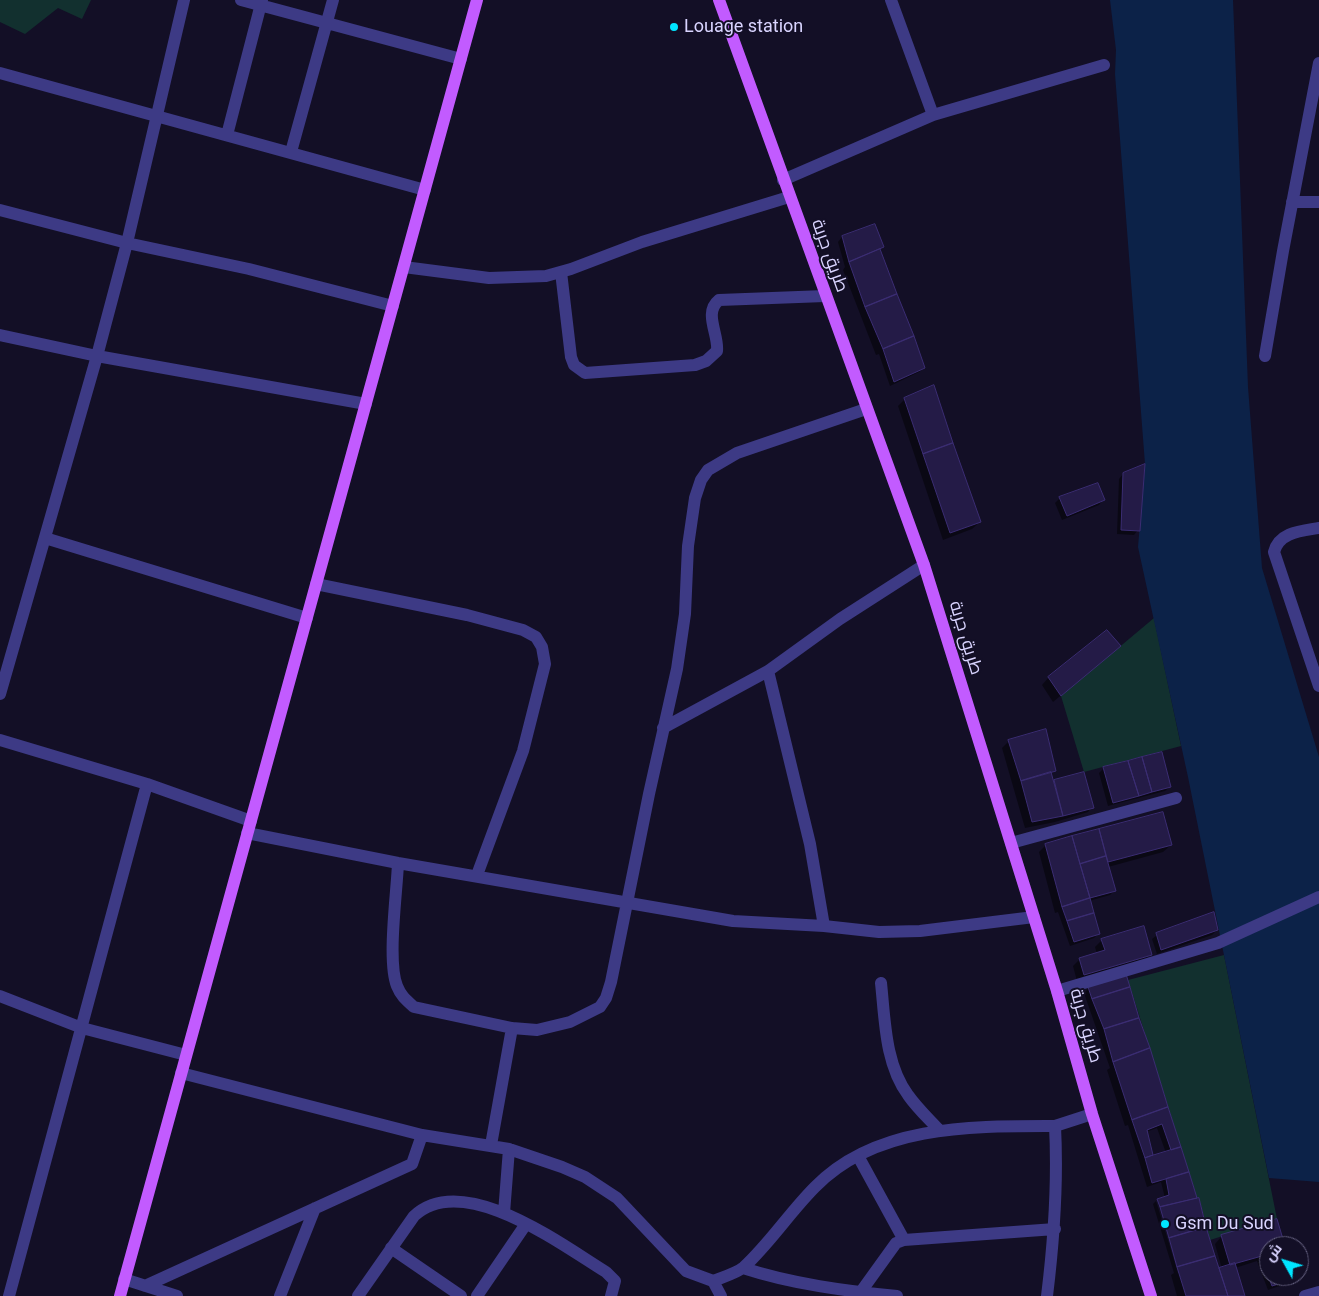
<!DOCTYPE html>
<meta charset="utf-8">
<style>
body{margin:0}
#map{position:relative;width:1319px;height:1296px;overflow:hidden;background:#130f26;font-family:Roboto,Cairo,sans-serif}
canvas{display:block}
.north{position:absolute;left:1259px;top:1236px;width:50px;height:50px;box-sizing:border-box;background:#130f26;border:1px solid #625e7d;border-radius:50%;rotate:309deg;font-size:14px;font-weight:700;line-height:20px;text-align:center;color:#d9d4ff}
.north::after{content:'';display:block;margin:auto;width:18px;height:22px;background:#00e5ff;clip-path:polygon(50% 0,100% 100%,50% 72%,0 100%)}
</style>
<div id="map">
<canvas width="1319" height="1296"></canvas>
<div class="north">ش</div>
</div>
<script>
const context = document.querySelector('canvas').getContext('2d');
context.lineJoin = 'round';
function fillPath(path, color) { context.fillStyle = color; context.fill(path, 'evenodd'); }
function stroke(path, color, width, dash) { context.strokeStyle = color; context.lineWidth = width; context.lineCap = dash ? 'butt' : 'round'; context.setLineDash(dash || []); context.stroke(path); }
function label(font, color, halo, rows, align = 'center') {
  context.font = font + ' Roboto,Cairo,sans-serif'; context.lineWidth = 4; context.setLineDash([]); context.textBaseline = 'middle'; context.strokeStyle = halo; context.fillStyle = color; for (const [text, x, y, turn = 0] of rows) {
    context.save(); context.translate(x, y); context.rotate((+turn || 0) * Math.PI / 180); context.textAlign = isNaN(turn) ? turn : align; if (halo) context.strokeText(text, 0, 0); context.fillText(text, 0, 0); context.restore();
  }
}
fillPath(new Path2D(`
 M 0,0 L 91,0 L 82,19 L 58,8 L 25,34 L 0,22 Z
 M 1154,618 L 1181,746 L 1084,772 L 1061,696 Z
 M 1224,955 L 1277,1219 L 1210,1240 L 1199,1198 L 1197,1198 L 1128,980 Z`), '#12302f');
fillPath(new Path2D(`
 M 1110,0 L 1233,0 L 1248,387 L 1262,568 L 1319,757 L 1319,1182 L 1269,1178 L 1188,777 L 1138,547 L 1145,464 L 1115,74 L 1116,50 Z`), '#0c2248');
fillPath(new Path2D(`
 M 874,226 L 883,247 L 879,251 L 924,368 L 919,372 L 890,386 L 879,354 L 876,355 L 843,270 L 845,267 L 838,242 L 842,237 Z
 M 905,399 L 980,522 L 972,529 L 943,540 L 898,406 Z
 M 1123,474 L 1138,530 L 1134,535 L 1117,534 L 1119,479 Z
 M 1060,498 L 1103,500 L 1099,505 L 1062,520 L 1055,503 Z
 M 1112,653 L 1053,702 L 1042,685 L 1049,677 Z
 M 1009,741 L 1055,770 L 1050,775 L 1053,783 L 1055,781 L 1092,807 L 1088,812 L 1055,822 L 1025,828 L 1002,748 Z
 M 1104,768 L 1170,787 L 1165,791 L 1108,806 L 1099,773 Z
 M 1163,814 L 1171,845 L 1163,852 L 1108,867 L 1115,890 L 1110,895 L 1089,901 L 1099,933 L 1094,938 L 1070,946 L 1058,912 L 1055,913 L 1039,852 L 1046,845 Z
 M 1217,930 L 1212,935 L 1157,954 L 1152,939 L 1157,935 Z
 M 1102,940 L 1151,955 L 1143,962 L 1077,981 L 1073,966 L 1080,959 L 1097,954 L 1095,947 Z
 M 1089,988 L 1149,1049 L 1218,1271 L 1222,1269 L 1215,1244 L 1222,1236 L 1283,1246 L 1269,1246 L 1269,1276 L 1291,1276 L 1292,1279 L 1288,1283 L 1268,1290 L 1257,1261 L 1235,1268 L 1243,1296 L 1177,1296 L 1171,1275 L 1174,1273 L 1153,1204 L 1156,1201 L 1178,1273 L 1180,1273 L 1159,1201 L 1156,1201 L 1165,1198 L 1161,1182 L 1147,1187 L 1128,1125 L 1125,1126 L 1107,1070 L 1110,1068 L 1084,993 ZM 1157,1128 L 1166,1153 L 1153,1157 L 1146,1132 Z`), '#0007');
const building = new Path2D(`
 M 875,224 L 884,247 L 849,262 L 842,236 Z
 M 880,249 L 897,294 L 865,307 L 849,262 Z
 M 897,294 L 914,336 L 883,349 L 865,307 Z
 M 914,336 L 925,368 L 894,382 L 883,349 Z
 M 934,385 L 953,443 L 923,454 L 904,398 Z
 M 953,443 L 981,522 L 950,533 L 923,454 Z
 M 1145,464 L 1140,531 L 1121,530 L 1123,473 Z
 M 1098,483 L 1105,500 L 1067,516 L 1059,497 Z
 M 1107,630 L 1121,646 L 1061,696 L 1048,677 Z
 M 1046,729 L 1056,771 L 1021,781 L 1008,740 Z
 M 1162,752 L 1171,787 L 1152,792 L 1142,757 Z
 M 1142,757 L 1152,792 L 1139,796 L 1128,761 Z
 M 1128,761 L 1139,796 L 1113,803 L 1103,767 Z
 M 1051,772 L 1063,816 L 1032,822 L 1021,781 Z
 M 1084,772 L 1094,808 L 1063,816 L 1054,780 Z
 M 1163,812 L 1172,845 L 1108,862 L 1099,829 Z
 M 1099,829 L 1106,856 L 1080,864 L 1072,836 Z
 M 1072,836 L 1090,898 L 1062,907 L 1045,844 Z
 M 1106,856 L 1116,891 L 1090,898 L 1080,864 Z
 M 1090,898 L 1094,913 L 1067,921 L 1062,907 Z
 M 1214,912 L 1218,930 L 1161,950 L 1156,933 Z
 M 1094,913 L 1100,934 L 1074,942 L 1067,921 Z
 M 1144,926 L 1152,955 L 1084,975 L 1079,958 L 1105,950 L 1101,939 Z
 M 1126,974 L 1130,987 L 1092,999 L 1088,987 Z
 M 1130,987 L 1139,1018 L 1104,1029 L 1092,999 Z
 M 1139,1018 L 1150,1048 L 1113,1062 L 1104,1029 Z
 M 1150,1048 L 1168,1107 L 1132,1120 L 1113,1062 Z
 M 1168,1107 L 1181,1147 L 1171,1150 L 1162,1124 L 1147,1130 L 1153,1155 L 1145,1158 L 1132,1120 Z
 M 1181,1147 L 1189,1172 L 1152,1183 L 1145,1158 Z
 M 1189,1172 L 1197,1198 L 1160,1207 L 1157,1199 L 1169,1195 L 1166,1179 Z
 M 1199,1198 L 1206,1227 L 1169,1238 L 1160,1207 Z
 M 1277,1219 L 1285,1246 L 1269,1246 L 1269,1254 L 1230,1265 L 1221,1235 Z
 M 1206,1227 L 1215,1256 L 1177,1267 L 1169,1238 Z
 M 1269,1254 L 1269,1276 L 1293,1276 L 1294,1279 L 1272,1286 L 1261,1256 Z
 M 1215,1256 L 1228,1296 L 1186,1296 L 1177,1267 Z
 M 1235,1263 L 1245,1296 L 1228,1296 L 1219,1268 Z`);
fillPath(building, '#241b47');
stroke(building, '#3b2d73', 1);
stroke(new Path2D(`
 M 241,0 L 461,59
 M 891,0 L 933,115
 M 0,73 L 425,190
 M 227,135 L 262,0
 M 291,152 L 333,0
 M 783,180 L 933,115 L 1104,65
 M 1292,202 L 1319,202
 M 0,210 L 127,243 L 249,269 L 393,306
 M 404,267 L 489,278 L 546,276 L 571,269 L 642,242 L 789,197
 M 561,272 L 571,357 L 574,365 L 585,373 L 695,365 L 706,361 L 717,351 C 719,334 703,313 719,300 L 825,296
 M 0,335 L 97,356 L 366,404
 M 1265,356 L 1283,251 L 1319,63
 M 1319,528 C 1301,531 1279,532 1274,552 L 1319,686
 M 45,538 L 307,618
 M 316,584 L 467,615 L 523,630 L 536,637 L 542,647 L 545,664 L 523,751 L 477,875
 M 768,671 L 810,844 L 824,926
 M 0,694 L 97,356 L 127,243 L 184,0
 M 663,728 L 768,671 L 840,619 L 924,565
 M 0,740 L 147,784 L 251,821
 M 247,833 L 398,863 L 733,921 L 824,926 L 879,932 L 920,931 L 1034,917
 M 1011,843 L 1176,798
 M 398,863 C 397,892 387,961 397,986 C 401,996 406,1000 414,1007 L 512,1028 L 537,1030 L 570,1022 L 600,1007 L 606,998 L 611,982 L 649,794 L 677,669 L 685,614 L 688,546 L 695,498 L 701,480 L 708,470 L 737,453 L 866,409
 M 881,983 C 885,1020 885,1064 908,1095 C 917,1108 929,1119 939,1130
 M 1057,991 L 1218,943 L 1319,897
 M 0,996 L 82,1028 L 186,1055
 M 181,1073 L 422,1135 L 509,1149 L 562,1167 L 585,1177 L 617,1198 L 686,1271 L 713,1281 C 723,1277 737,1273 744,1267 C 770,1243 790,1212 815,1187 C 876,1124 974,1126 1055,1126
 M 491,1145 L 512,1028
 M 858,1156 L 904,1240
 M 504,1213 L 509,1149
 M 391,1248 L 461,1296
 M 743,1268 C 792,1284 846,1291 897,1296
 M 124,1279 L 177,1296
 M 713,1281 L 721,1296
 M 145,1286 L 412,1164 L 422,1135
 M 860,1293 L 896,1243 L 904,1240 L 1055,1229
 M 9,1296 L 147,784
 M 280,1296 L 315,1208
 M 358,1296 L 414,1216 C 463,1170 562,1245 606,1272 L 615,1281 L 611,1296
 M 477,1296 L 526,1224
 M 1047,1296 C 1054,1239 1058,1183 1055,1126 L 1092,1114
 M 1305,1296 L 1319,1292`), '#3d3a85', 12);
stroke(new Path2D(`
 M 719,0 L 924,565 L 1057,991 L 1092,1114 L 1151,1296
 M 120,1296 L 477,0`), '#c25bff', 12);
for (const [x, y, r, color] of [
 [674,27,5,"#00e5ff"],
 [1165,1224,5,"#00e5ff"]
]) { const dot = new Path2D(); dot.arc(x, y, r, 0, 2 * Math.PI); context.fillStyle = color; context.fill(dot); stroke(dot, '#130f26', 2); }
label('18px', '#d9d4ff', '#130f26', [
 ["Louage station",684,27],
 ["Gsm Du Sud",1175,1224]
], 'left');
label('18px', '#d9d4ff', '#130f26', [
 ["طريق جربة",829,256,70],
 ["طريق جربة",965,638,73],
 ["طريق جربة",1085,1026,74]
]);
</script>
